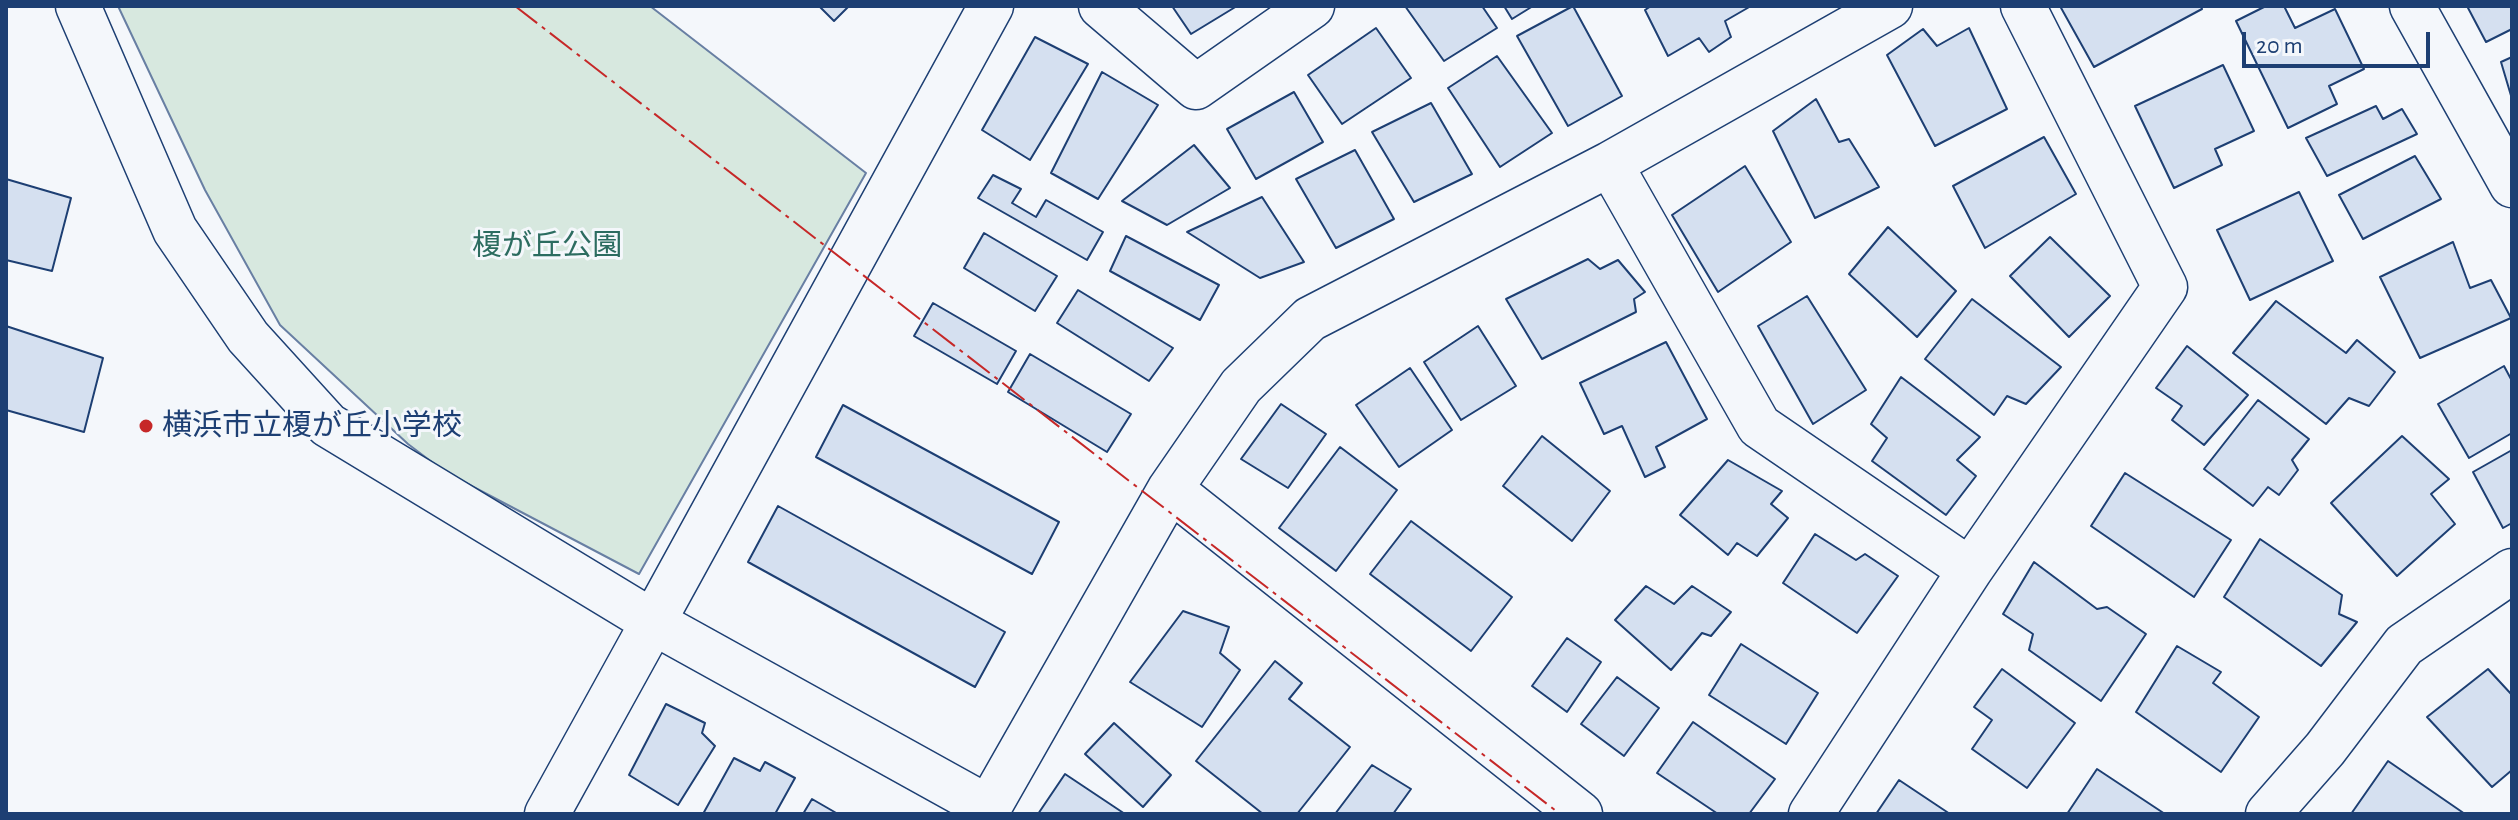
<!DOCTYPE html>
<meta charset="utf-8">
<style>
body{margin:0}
#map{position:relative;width:2518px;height:820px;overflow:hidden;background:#f4f7fb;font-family:"Alegreya Sans",sans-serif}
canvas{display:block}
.frame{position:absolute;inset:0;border:8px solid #1d3f73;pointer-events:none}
.scale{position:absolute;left:2242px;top:32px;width:188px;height:36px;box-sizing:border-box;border:4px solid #1d3f73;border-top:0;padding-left:10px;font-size:24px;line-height:28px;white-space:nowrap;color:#1d3f73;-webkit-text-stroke:6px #f4f7fb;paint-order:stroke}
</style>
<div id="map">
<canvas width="2518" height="820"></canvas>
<div class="frame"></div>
<div class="scale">20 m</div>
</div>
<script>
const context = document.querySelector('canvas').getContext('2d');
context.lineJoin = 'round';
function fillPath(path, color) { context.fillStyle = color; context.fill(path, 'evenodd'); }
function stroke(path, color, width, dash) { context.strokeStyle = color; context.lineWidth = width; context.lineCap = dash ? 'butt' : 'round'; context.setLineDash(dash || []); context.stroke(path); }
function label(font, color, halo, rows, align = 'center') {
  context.font = font + ' "Alegreya Sans","Noto Sans JP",sans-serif'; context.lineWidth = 6; context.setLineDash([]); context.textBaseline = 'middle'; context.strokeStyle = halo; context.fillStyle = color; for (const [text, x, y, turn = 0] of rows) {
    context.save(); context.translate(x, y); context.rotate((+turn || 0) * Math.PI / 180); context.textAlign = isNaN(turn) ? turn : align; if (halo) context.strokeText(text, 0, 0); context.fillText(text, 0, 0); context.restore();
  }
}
const green = new Path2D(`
 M 118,6 L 650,6 L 866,173 L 639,574 L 445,472 L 408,444 L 280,325 L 205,190 Z`);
fillPath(green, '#d7e8df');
stroke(green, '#687fa3', 2);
const building = new Path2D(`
 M 819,6 L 849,6 L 834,21 Z
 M 1172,6 L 1237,6 L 1191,34 Z
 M 1405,6 L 1482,6 L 1497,28 L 1444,61 Z
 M 1504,6 L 1533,6 L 1512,19 Z
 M 1573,6 L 1622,96 L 1568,126 L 1517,36 Z
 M 1651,6 L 1751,6 L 1725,21 L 1731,37 L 1709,52 L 1699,38 L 1668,56 L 1645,10 Z
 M 2060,6 L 2201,6 L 2202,9 L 2094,67 Z
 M 2266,6 L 2284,6 L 2295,28 L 2335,9 L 2364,69 L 2329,86 L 2337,104 L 2288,128 L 2236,21 Z
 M 2467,6 L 2512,6 L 2512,29 L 2486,42 Z
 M 1376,28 L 1411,78 L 1342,124 L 1308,75 Z
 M 1969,28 L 2007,109 L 1935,146 L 1887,55 L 1923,29 L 1937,46 Z
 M 1035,37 L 1088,64 L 1030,160 L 982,130 Z
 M 1497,56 L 1552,133 L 1500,167 L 1448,88 Z
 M 2512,57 L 2512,99 L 2501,62 Z
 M 2223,65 L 2254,131 L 2215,149 L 2222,165 L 2174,188 L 2135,106 Z
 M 1102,72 L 1158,105 L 1098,199 L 1051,173 Z
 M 1294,92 L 1323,142 L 1256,179 L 1227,129 Z
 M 1816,99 L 1839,142 L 1849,139 L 1879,187 L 1815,218 L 1773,131 Z
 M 1431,103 L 1472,174 L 1414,202 L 1372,132 Z
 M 2376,106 L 2383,119 L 2402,109 L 2417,134 L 2327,176 L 2306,138 Z
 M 2044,137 L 2076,194 L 1985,248 L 1953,186 Z
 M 1194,145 L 1230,188 L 1167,225 L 1122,201 Z
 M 1355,150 L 1394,219 L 1336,248 L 1296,179 Z
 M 2415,156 L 2441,199 L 2363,239 L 2339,195 Z
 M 1745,166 L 1791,242 L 1718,292 L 1672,215 Z
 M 993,175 L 1021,189 L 1012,203 L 1036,217 L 1046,200 L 1103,232 L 1087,260 L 978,198 Z
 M 6,179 L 71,198 L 52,271 L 6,260 Z
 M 2299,192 L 2333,261 L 2250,300 L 2217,230 Z
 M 1262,197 L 1304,262 L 1260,278 L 1187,232 Z
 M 1888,227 L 1956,291 L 1917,337 L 1849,274 Z
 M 984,233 L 1057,276 L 1035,311 L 964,268 Z
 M 1126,236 L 1219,285 L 1200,320 L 1110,271 Z
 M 2050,237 L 2110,296 L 2069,337 L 2010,276 Z
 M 2453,242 L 2470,288 L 2491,280 L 2511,318 L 2420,358 L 2380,277 Z
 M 1588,259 L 1600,269 L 1618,260 L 1645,292 L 1634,299 L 1636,312 L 1542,359 L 1506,299 Z
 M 1078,290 L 1173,348 L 1149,381 L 1057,323 Z
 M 1807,296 L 1866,390 L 1813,424 L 1758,326 Z
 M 1972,299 L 2061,367 L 2026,404 L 2007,396 L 1994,415 L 1925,359 Z
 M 2276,301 L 2346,353 L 2357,340 L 2395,372 L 2369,406 L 2349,398 L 2326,424 L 2233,353 Z
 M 933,303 L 1016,351 L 997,384 L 914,336 Z
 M 6,326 L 103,358 L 84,432 L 6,410 Z
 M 1478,326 L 1516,386 L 1461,420 L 1424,362 Z
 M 1666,342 L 1707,419 L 1656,447 L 1665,467 L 1645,477 L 1622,426 L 1604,434 L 1580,383 Z
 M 2187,346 L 2248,395 L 2204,445 L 2172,420 L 2182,406 L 2156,388 Z
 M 1030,354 L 1131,414 L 1107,452 L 1008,392 Z
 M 2504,366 L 2512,381 L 2512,433 L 2469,458 L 2438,404 Z
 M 1410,368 L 1452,430 L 1399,467 L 1356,405 Z
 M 1901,377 L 1980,437 L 1957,460 L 1976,476 L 1946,515 L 1872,461 L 1887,438 L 1871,424 Z
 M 2258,400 L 2309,439 L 2292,460 L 2298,470 L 2279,495 L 2268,487 L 2253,506 L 2204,469 Z
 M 1281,404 L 1326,434 L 1288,488 L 1241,459 Z
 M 843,405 L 1059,522 L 1032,574 L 816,457 Z
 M 1542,436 L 1610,491 L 1572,541 L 1503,486 Z
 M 2402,436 L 2449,479 L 2431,494 L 2455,524 L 2397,576 L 2331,503 Z
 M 1340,447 L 1397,490 L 1336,571 L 1279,528 Z
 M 2512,450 L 2512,523 L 2503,528 L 2473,472 Z
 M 1728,460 L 1782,491 L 1771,504 L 1788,518 L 1757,556 L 1737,543 L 1728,555 L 1680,515 Z
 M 2125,473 L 2231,540 L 2194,597 L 2091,526 Z
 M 778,506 L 1005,632 L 975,687 L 748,562 Z
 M 1411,521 L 1512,597 L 1471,651 L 1370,574 Z
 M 1815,534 L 1856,560 L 1865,554 L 1898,576 L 1857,633 L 1783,583 Z
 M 2260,539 L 2342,595 L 2339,614 L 2357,622 L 2321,666 L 2224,597 Z
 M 2034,562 L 2097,609 L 2107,607 L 2146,634 L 2101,701 L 2029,650 L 2033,634 L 2003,614 Z
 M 1646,586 L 1674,604 L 1692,586 L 1731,612 L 1711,636 L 1702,633 L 1671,670 L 1615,620 Z
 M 1183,611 L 1229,627 L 1220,653 L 1240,670 L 1202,727 L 1130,682 Z
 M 1567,638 L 1601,662 L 1567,712 L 1532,686 Z
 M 1741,644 L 1818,693 L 1786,744 L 1709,695 Z
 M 2177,646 L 2221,672 L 2213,683 L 2259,717 L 2221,772 L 2136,712 Z
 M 1275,661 L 1302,683 L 1289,699 L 1350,747 L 1297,814 L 1263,814 L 1196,761 Z
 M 2002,669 L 2075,723 L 2027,788 L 1972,749 L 1992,720 L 1974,707 Z
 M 2488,669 L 2512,695 L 2512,770 L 2492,787 L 2427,717 Z
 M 1617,677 L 1659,708 L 1624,756 L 1581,724 Z
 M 666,704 L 705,723 L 702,733 L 715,746 L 678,805 L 629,775 Z
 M 1693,722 L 1775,779 L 1749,814 L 1718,814 L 1657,773 Z
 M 1114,723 L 1171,775 L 1143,807 L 1085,754 Z
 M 734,758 L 760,771 L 765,762 L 795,778 L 775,814 L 703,814 Z
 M 2388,761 L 2465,814 L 2351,814 Z
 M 1372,765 L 1411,789 L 1393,814 L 1335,814 Z
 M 2097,769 L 2165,814 L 2067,814 Z
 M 1065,774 L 1125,814 L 1038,814 Z
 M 1899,780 L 1950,814 L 1876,814 Z
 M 812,799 L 838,814 L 803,814 Z`);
fillPath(building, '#d5e0f0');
stroke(building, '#1d3f73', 2);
const street = new Path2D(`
 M 1101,6 L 1196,87 L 1312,6
 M 2412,6 L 2512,185
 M 1610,164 L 1759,426 L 1970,570
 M 1170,489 L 1580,814
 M 653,622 L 987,807
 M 985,814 L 1170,489 L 1241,386 L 1310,319 L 1610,164 L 1890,6
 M 1811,814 L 1970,570 L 2165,287 L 2023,6
 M 2268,814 L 2325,749 L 2404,645 L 2512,571`);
const secondary = new Path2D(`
 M 78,6 L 175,230 L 248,337 L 328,425 L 653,622 L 991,6
 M 547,814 L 653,622`);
stroke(street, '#1d3f73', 47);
stroke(secondary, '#1d3f73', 47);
stroke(street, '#f4f7fb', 44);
stroke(secondary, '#f4f7fb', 44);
stroke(new Path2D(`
 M 515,6 L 1560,814`), '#c62828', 2, [28, 6, 4, 6]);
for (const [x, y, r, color] of [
 [146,426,8,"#c62828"]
]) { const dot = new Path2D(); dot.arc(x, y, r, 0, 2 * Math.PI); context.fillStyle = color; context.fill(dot); stroke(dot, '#f4f7fb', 3); }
label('30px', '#2c6c60', '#f4f7fb', [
 ["榎が丘公園",547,246]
]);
label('30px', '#1d3f73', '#f4f7fb', [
 ["横浜市立榎が丘小学校",162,426]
], 'left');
</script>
